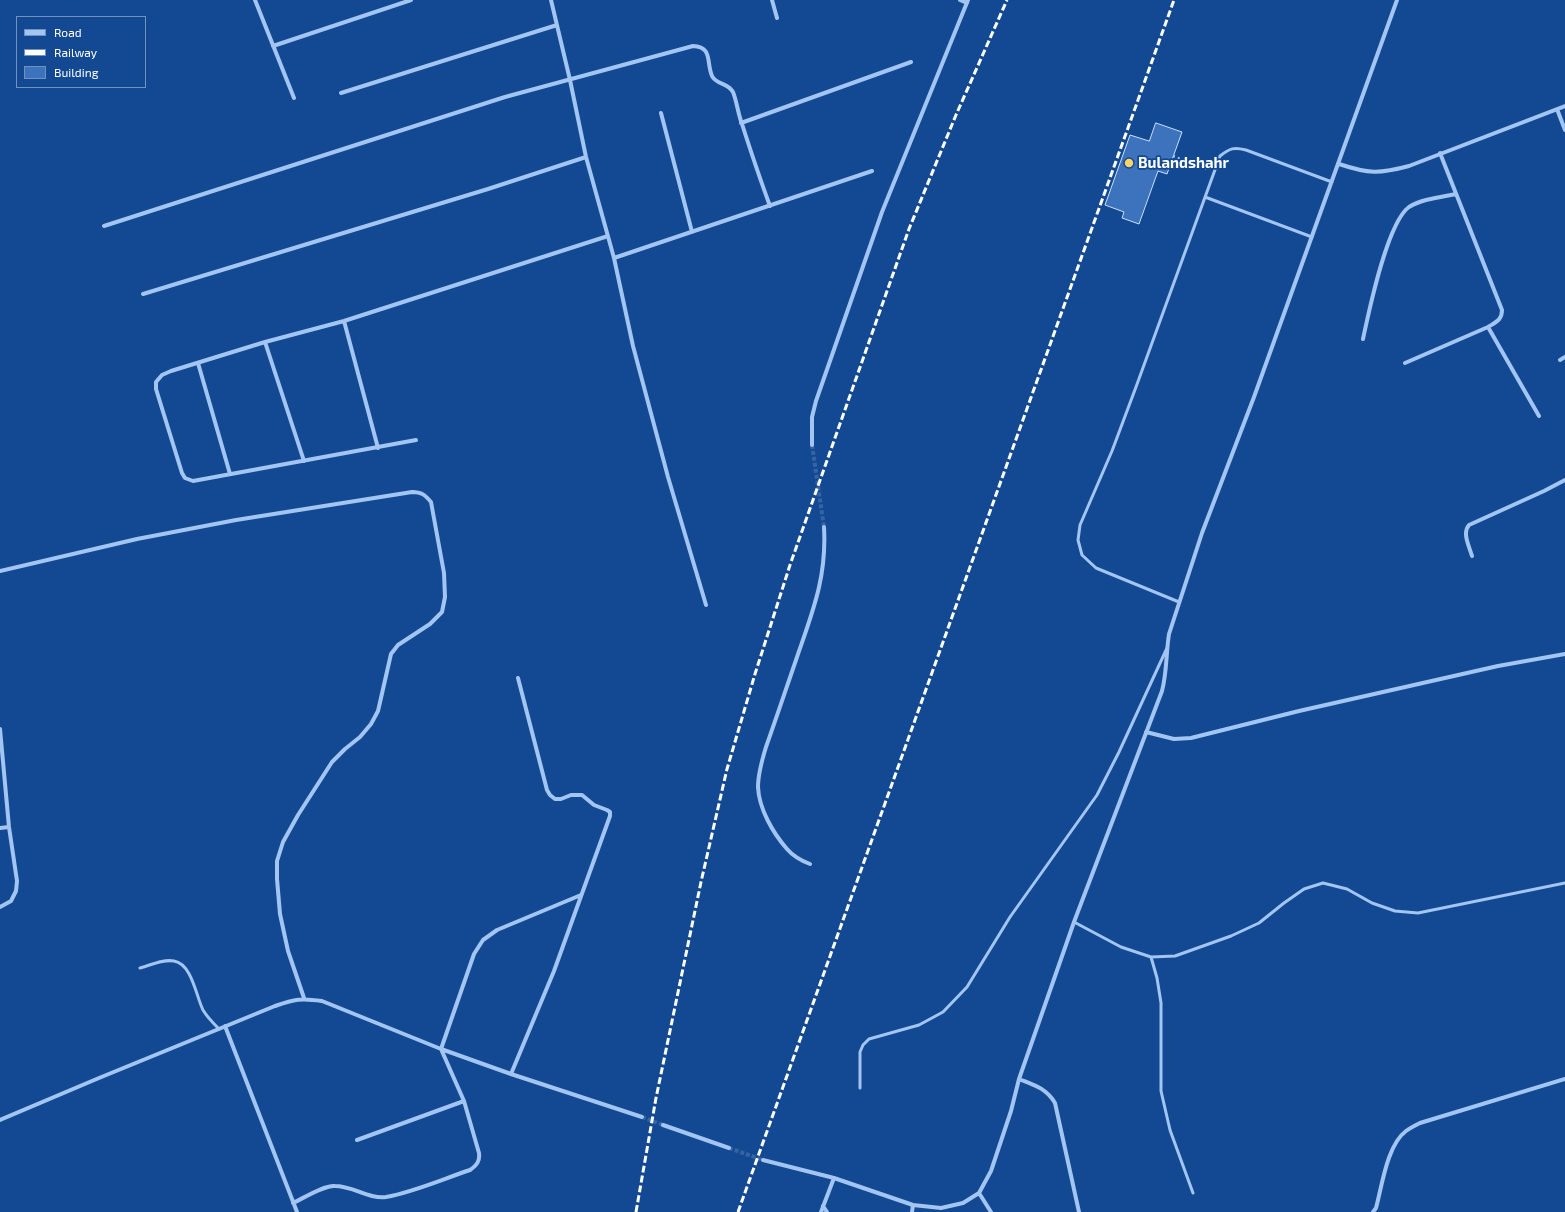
<!DOCTYPE html>
<style>
body{margin:0}
#map{position:relative;width:1565px;height:1212px;overflow:hidden;background:#134993;font-family:"Exo 2",sans-serif}
canvas{display:block}
.legend{position:absolute;left:16px;top:16px;width:130px;height:72px;box-sizing:border-box;background:#134993;border:1px solid #7192be;margin:0;padding:5px 7px;list-style:none;font-size:12px;color:#fff}
.legend li{display:flex;align-items:center;gap:8px;height:20px}
.legend b{width:20px;border:1px solid #7192be}
</style>
<div id="map">
<canvas width="1565" height="1212"></canvas>
<ul class="legend">
<li><b style="height:5px;background:#a2c5f2"></b>Road</li>
<li><b style="height:5px;background:#fff"></b>Railway</li>
<li><b style="height:11px;background:#3c73bc"></b>Building</li>
</ul>
</div>
<script>
const context = document.querySelector('canvas').getContext('2d');
context.lineJoin = 'round';
function fillPath(path, color) { context.fillStyle = color; context.fill(path, 'evenodd'); }
function stroke(path, color, width, dash) { context.strokeStyle = color; context.lineWidth = width; context.lineCap = dash ? 'butt' : 'round'; context.setLineDash(dash || []); context.stroke(path); }
function label(font, color, halo, rows, align = 'center') {
  context.font = font + ' "Exo 2",sans-serif'; context.lineWidth = 3.5; context.setLineDash([]); context.textBaseline = 'middle'; context.strokeStyle = halo; context.fillStyle = color; for (const [text, x, y, turn = 0] of rows) {
    context.save(); context.translate(x, y); context.rotate((+turn || 0) * Math.PI / 180); context.textAlign = isNaN(turn) ? turn : align; if (halo) context.strokeText(text, 0, 0); context.fillText(text, 0, 0); context.restore();
  }
}
const building = new Path2D(`
 M 1156,123 L 1182,132 L 1167,174 L 1158,171 L 1139,224 L 1122,218 L 1124,212 L 1105,205 L 1130,135 L 1149,141 Z`);
fillPath(building, '#3c73bc');
stroke(building, '#c9e0fd', 1);
stroke(new Path2D(`
 M 812,445 L 824,527
 M 642,1117 L 663,1125
 M 729,1148 L 763,1160`), '#3664a3', 4, [4, 2]);
stroke(new Path2D(`
 M 1173,156 L 1206,169`), '#a2c5f2', 2.5, [2, 3]);
stroke(new Path2D(`
 M 1205,197 L 1312,237
 M 1179,602 L 1096,568 L 1082,555 L 1078,540 L 1080,525 L 1112,451 L 1136,387 L 1220,156 C 1230,148 1234,147 1246,150 L 1332,182
 M 1074,922 L 1121,947 L 1151,957 L 1175,956 L 1231,936 L 1259,923 L 1284,903 L 1304,889 L 1323,883 L 1347,889 L 1372,903 L 1395,911 L 1418,913 L 1565,883
 M 1151,957 L 1157,978 L 1161,1003 L 1161,1091 L 1170,1130 L 1193,1193
 M 140,968 C 151,965 163,959 174,961 C 192,964 196,996 203,1010 C 207,1017 213,1023 219,1029
 M 860,1088 L 860,1052 L 863,1045 L 869,1039 L 919,1025 L 943,1012 L 967,987 L 1010,917 L 1097,795 L 1119,752 L 1167,648`), '#a2c5f2', 3);
stroke(new Path2D(`
 M 255,0 L 294,98
 M 551,0 L 570,80 L 586,157 L 614,258 L 633,346 L 668,477 L 706,605
 M 772,0 L 777,18
 M 960,0 L 967,3
 M 273,46 L 411,0
 M 341,93 L 557,25
 M 1557,109 L 1565,130
 M 661,113 L 692,232
 M 741,123 L 911,62
 M 1339,164 C 1369,174 1379,174 1409,166 L 1565,106
 M 104,226 L 505,97 L 693,46 C 713,47 706,62 712,76 C 716,85 728,82 733,92 C 737,102 738,114 742,124 C 751,152 760,179 770,206
 M 614,258 L 872,171
 M 143,294 L 488,189 L 586,157
 M 344,321 L 378,448
 M 1488,327 L 1539,416
 M 1363,339 C 1369,311 1387,223 1409,207 C 1422,199 1441,197 1456,194
 M 265,342 L 304,461
 M 1560,360 L 1565,357
 M 198,363 L 230,474
 M 1405,363 L 1488,327 C 1496,322 1502,320 1502,310 L 1440,153
 M 416,440 L 193,481 L 185,478 L 182,473 L 156,389 L 156,382 L 162,375 L 171,371 L 265,342 L 344,321 L 608,236
 M 812,445 L 812,417 L 816,401 L 882,212 L 968,0
 M 1472,556 C 1469,546 1462,533 1469,525 L 1544,491 L 1565,480
 M 0,571 L 137,539 L 236,520 L 412,492 C 422,492 425,495 431,502 L 444,573 L 445,597 L 442,612 L 430,624 L 398,645 L 391,654 L 378,711 L 371,724 L 360,737 L 345,749 L 332,762 L 298,815 L 283,842 L 277,861 L 277,879 L 280,914 L 288,951 L 304,998
 M 0,729 L 9,827 L 17,881 L 16,891 L 11,901 L 0,907
 M 1146,732 L 1174,739 L 1191,738 L 1299,711 L 1498,666 L 1565,654
 M 0,828 L 9,827
 M 810,864 C 802,861 793,856 787,849 C 773,833 759,809 758,787 C 758,774 762,760 766,747 C 776,719 786,689 796,660 C 812,613 827,578 824,527
 M 225,1026 L 297,1212
 M 511,1074 L 554,971 L 610,816 L 610,812 L 607,810 L 594,805 L 582,795 L 571,795 L 561,799 L 555,799 L 550,795 L 547,790 L 518,678
 M 1019,1079 C 1034,1085 1046,1088 1055,1103 L 1079,1212
 M 0,1120 L 99,1078 L 275,1006 C 295,999 301,998 322,1001 L 441,1049 L 511,1074 L 642,1117
 M 663,1125 L 729,1148
 M 357,1140 L 464,1101
 M 763,1160 L 834,1178
 M 979,1193 L 991,1212
 M 293,1203 C 304,1198 324,1185 335,1186 C 353,1186 368,1199 386,1197 C 414,1192 443,1179 470,1170 C 477,1165 480,1161 479,1153 L 464,1101 L 441,1049 L 474,954 L 483,940 L 497,930 L 581,895
 M 823,1206 L 827,1212
 M 821,1212 L 834,1178 L 913,1205 L 941,1208 L 963,1203 L 979,1193 L 991,1171 L 1011,1111 L 1019,1079 L 1074,922 L 1162,691 C 1167,672 1166,653 1169,634 L 1202,533 L 1254,397 L 1397,0
 M 912,1212 L 913,1205
 M 1373,1212 L 1376,1208 C 1382,1186 1387,1145 1406,1131 C 1410,1128 1416,1125 1420,1123 L 1565,1079`), '#a2c5f2', 4);
stroke(new Path2D(`
 M 636,1212 L 656,1098 L 701,882 L 727,769 L 755,674 L 790,565 L 909,229 L 956,115 L 1007,0
 M 738,1212 L 1174,0`), '#fff', 3, [7, 3]);
for (const [x, y, r, color] of [
 [1129,163,5,"#ffd463"]
]) { const dot = new Path2D(); dot.arc(x, y, r, 0, 2 * Math.PI); context.fillStyle = color; context.fill(dot); stroke(dot, '#134993', 1.5); }
label('bold 15px', '#fff', '#134993', [
 ["Bulandshahr",1138,163]
], 'left');
</script>
